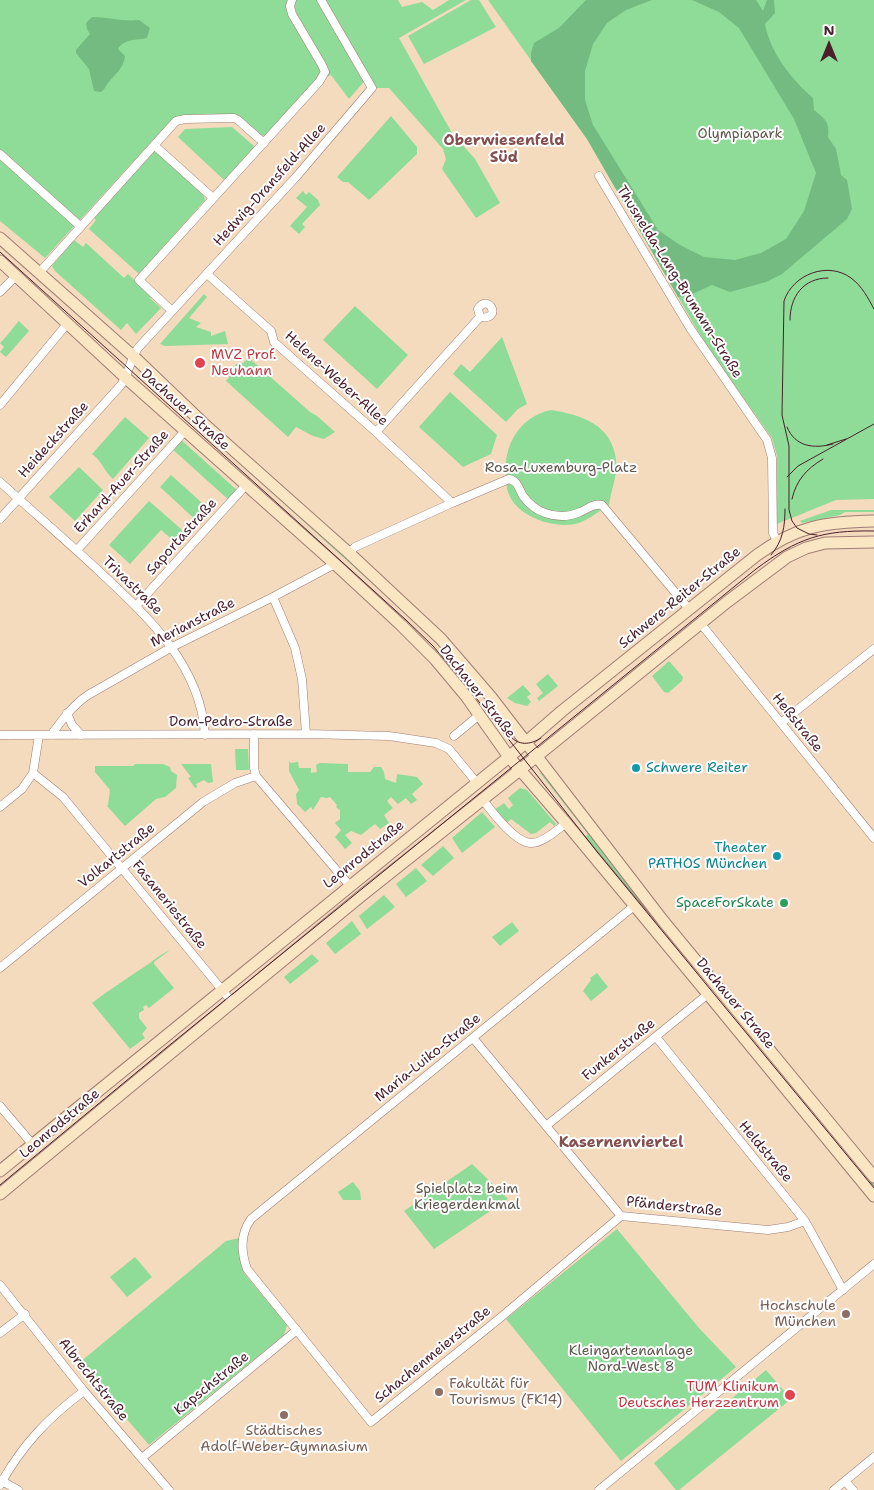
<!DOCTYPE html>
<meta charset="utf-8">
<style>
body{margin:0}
#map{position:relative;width:874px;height:1490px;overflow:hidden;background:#f4dbbe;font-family:"Shantell Sans",sans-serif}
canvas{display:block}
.north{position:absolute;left:804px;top:20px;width:50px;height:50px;-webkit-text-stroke:4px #fff;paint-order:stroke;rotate:0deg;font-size:14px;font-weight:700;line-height:20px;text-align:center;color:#4a1f2b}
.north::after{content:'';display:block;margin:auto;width:18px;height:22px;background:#4a1f2b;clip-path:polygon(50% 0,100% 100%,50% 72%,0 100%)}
</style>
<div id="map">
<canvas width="874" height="1490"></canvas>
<div class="north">N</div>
</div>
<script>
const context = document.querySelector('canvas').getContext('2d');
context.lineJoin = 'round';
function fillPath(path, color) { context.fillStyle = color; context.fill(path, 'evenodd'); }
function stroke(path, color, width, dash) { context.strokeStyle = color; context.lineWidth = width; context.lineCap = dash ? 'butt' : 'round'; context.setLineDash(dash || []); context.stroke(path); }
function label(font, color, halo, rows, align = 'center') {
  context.font = font + ' "Shantell Sans",sans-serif'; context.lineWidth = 4; context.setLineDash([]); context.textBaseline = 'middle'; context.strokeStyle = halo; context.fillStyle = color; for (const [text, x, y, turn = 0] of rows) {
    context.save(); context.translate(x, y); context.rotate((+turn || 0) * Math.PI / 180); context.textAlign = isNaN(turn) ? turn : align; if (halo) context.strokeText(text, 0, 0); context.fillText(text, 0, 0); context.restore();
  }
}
fillPath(new Path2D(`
 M 0,0 L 398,0 L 402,7 L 422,2 L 433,10 L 449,0 L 466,0 L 399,38 L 452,133 L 475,159 L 500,203 L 476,218 L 442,169 L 446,159 L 443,149 L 389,88 L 372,88 L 367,78 L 349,99 L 331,75 L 322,79 L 272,135 L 256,136 L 238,120 L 176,121 L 153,140 L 45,258 L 0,221 Z
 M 471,0 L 479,0 L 496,27 L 424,64 L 408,36 Z
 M 488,0 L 874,0 L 874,499 L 836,500 L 777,524 L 777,456 L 772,438 L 707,347 L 587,139 Z
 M 391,116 L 417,147 L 417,154 L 369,200 L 348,182 L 343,182 L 337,177 Z
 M 232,127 L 255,147 L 224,180 L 178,137 L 185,129 Z
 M 153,151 L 158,152 L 203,194 L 205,200 L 139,274 L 89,229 L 96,220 L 93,217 Z
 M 303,191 L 306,195 L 309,192 L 318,200 L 320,205 L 302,224 L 305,227 L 299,234 L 290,226 L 307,207 L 296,198 Z
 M 74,240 L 83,247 L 86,243 L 124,278 L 128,274 L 151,296 L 150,298 L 161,308 L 136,334 L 127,323 L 121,330 L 55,271 L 52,266 Z
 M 204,294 L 207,297 L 189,318 L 201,323 L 196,327 L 211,332 L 211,336 L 225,331 L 228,344 L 165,346 L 160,344 Z
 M 355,306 L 408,355 L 377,389 L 323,340 Z
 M 19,321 L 29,331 L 6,357 L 0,352 L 4,347 L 0,343 C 8,336 12,328 19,321 Z
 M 502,337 L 527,404 L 518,409 L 506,422 L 453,374 L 461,364 L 470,372 Z
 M 249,358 L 310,412 L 317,416 L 335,432 L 324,439 L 313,436 L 296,427 L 288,437 L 226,381 L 229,377 L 232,367 L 235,366 L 236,364 L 243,363 Z
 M 147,378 L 416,621 L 444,649 L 481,693 L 479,695 L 443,650 L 415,622 L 146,379 Z
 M 450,392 L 497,435 L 491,454 L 463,467 L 419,427 Z
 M 551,410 C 581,415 612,424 616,460 C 618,475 611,490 609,505 C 599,511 590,519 579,523 C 555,530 516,517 508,492 C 506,487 507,481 506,476 C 503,446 519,417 551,410 Z
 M 125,417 L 149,438 L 113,479 C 104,471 102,461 92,454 Z
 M 179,438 L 239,492 L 231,502 L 170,447 Z
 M 79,467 L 103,490 L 75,521 L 49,497 Z
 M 171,475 L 211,511 L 200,524 L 160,487 Z
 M 149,501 L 189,536 L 180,546 L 161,530 L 130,564 L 109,545 Z
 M 831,510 L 874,510 L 874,512 L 845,512 L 840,515 L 802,523 L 800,521 Z
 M 669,661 L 683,677 L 682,681 L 668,693 L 664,692 L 652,676 Z
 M 548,674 L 558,686 L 539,701 L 537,698 L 543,693 L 536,684 Z
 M 523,685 L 531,694 L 527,697 L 531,702 L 527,706 L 515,703 L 507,698 Z
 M 235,749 L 248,749 L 249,770 L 236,770 Z
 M 289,761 L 291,763 L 298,762 L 299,768 L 311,768 L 311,773 L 317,772 L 316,765 L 320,763 L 348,764 L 348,772 L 370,772 L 374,767 L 381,767 L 384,772 L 385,779 L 396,783 L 397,774 L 417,777 L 423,784 L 412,794 L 417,800 L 411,804 L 406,798 L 398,804 L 391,797 L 387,801 L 393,808 L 384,815 L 389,823 L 380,829 L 375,824 L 361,835 L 351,831 L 345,835 L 352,843 L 345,849 L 335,837 L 341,830 L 335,823 L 340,819 L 340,810 L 336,807 L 337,805 L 330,797 L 327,798 L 321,797 L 313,810 L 311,807 L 305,812 L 297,804 L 296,794 L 299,790 L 289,771 Z
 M 135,764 L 163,764 L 170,767 L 171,771 L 177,775 L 176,788 L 165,797 L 156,799 L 125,826 L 107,806 L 108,805 L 110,790 L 95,772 L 95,766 L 133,766 Z
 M 181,764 L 211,764 L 213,782 L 208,783 L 204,780 L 196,784 L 197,787 L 195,788 L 188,778 L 191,777 Z
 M 541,772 L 629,884 L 874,1182 L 874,1191 L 584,838 L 588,834 L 540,773 Z
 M 520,788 L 527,790 L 556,824 L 554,826 L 550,822 L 536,833 L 531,834 L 511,819 L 507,823 L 494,810 L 504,803 L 509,809 L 513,805 L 508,798 Z
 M 482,812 L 495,827 L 462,853 L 452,838 Z
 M 443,846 L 454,858 L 433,876 L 421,865 Z
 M 416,868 L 427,881 L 406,897 L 396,884 Z
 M 384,895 L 395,907 L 367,929 L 359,916 Z
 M 352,921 L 361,934 L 335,954 L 326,943 Z
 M 512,922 L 519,931 L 500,946 L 492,937 Z
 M 170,950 L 154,962 L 154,964 L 174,988 L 149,1008 L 146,1005 L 143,1007 L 144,1010 L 139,1013 L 139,1018 L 147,1028 L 142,1034 L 145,1038 L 130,1049 L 92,1003 C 109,990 126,979 144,967 C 153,961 161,954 170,950 Z
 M 312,954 L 319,961 L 290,984 L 284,977 Z
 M 597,973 L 608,987 L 591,1001 L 583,991 L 591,980 L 590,978 Z
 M 472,1164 L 508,1199 L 434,1249 L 404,1211 Z
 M 353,1182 L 360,1191 L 361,1200 L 343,1200 L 338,1192 Z
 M 617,1229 L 699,1328 L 736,1367 L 621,1461 L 506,1319 Z
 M 239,1238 L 240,1258 L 244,1273 L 287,1325 L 284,1335 L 149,1445 L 79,1363 L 226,1241 Z
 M 135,1257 L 152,1277 L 127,1297 L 110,1277 Z
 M 766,1370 L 791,1399 L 679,1490 L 676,1490 L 654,1463 Z`), '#8fdb98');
fillPath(new Path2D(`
 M 586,0 L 652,0 L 626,10 L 607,23 L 593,44 L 585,71 L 585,100 L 593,125 L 658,230 L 680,245 L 704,257 L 735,260 L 761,253 L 786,239 L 804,211 L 816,173 L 794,119 L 739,28 L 719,12 L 692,0 L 756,0 L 763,11 L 767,0 L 774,0 L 775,13 L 765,24 C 770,52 791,79 813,98 L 814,110 C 825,119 830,122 828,137 L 836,149 L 841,175 L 847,180 L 852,209 L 847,219 L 782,274 L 766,282 L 730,292 L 712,285 L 688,296 L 678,297 L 587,139 L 531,61 L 531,53 L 534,43 L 559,28 Z
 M 92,17 C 107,17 124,22 139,20 L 150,28 L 147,38 C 137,40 123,39 118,49 L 125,56 C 124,68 115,74 108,83 C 105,87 105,89 101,92 L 94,91 L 89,69 L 76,53 L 76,50 L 90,34 L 87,29 L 86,23 Z`), '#73bb80');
const street = new Path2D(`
 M 154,145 L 213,198
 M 0,154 L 80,226
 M 599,176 L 690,328 L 767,440 L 772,458 L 773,533 L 777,541
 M 39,273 L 176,121 L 185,119 L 234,118 L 238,120 L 264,143
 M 207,274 L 271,331 L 274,342 L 376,432 L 452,503
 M 0,292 L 16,276
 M 172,311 L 139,280 L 319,82 L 325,72 L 322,65 L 292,14 L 290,6 L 292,0
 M 0,405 L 67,324
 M 376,432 L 480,317 C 503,321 489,292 478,309 L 480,317
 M 0,482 C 33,512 67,541 100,572 C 147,616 201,665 205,735
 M 0,519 L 121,385 C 129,374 130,360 138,348 L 296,177 L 372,88 L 321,0
 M 77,550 L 185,431
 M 349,553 L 355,547 L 452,503 L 509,479 C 518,481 519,489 523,496 C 529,504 536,510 545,513 C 556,517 569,517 580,512 C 588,509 593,503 602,505 L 689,609
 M 273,597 L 295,648 L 302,679 L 306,734
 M 136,606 L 247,484
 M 701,624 L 874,838
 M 67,713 L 72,725 L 81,735
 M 781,723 L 874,649
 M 254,734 L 254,768 L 256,776 L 350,886
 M 0,735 L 306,734 L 389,736 L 436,743 L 449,749 L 477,783
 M 51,735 C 62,720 72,706 88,695 L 172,647 L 273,597 L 335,564
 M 454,736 L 478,716
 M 33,773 L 63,797 L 232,1002
 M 483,800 C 492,812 516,844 532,843 C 543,843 557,830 566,823
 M 0,807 L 22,789 L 33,773 L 39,735
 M 0,968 L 203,802 L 235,783 L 256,776
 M 656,1037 L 805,1221 L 843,1290
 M 473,1038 L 621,1216 L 768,1230 L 788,1227 L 805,1221
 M 0,1106 L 33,1145
 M 546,1126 L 708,994
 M 621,1216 L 500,1318 L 371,1422 L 247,1269 C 241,1252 240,1234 251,1219 L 634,906
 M 0,1285 L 84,1391 L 169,1490
 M 0,1333 L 25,1314
 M 142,1458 L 297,1330
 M 0,1480 L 18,1490
 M 845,1481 L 853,1490
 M 0,1485 C 22,1445 48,1418 84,1391
 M 599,1490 L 874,1264
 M 834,1490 L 874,1457`);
const secondary = new Path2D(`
 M 0,238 L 133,356 L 203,423 L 349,553 L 441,639 L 491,697 L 664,922 L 874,1177
 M 0,261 L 126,378 L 335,564 L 401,625 L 435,659 L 466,696 L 509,757 L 566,823 L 708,994 L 874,1196
 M 0,1171 L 509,757 L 562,711 L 757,555 C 797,526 825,522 874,521
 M 0,1194 L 361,896 L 521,769 L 727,602 L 787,557 L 806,548 L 825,543 L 874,542`);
stroke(street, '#9f7d74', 9);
stroke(secondary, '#9f7d74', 13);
stroke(street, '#fff', 8);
stroke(secondary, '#fbe6c4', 11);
stroke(new Path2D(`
 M 0,252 L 406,620 L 433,646 L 458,675 L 598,853 L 874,1188
 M 790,320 C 790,297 803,278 828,278
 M 787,427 C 795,447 814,449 833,444
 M 827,445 L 846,439
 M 787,477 L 798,466 L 874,424
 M 792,499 C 796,481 806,469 823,459
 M 817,535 L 809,534 L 797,528 L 792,521 L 789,510 L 789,446 L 782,415 L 784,301 C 793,274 828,261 851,278 C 862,286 868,298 874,309
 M 771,555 C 783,541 785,526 785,509
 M 510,736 C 519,746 530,745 541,738
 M 0,1185 L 166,1048 L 756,569 C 798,538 822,530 874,531`), '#4a1f2b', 1);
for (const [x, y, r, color] of [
 [200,363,6,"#e0444e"],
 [636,768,5,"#0f9aa8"],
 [777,856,5,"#0f9aa8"],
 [784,903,5,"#2e9e5b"],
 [846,1314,5,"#8d6e63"],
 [439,1392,5,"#8d6e63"],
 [790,1395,6,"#e0444e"],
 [284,1415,5,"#8d6e63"]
]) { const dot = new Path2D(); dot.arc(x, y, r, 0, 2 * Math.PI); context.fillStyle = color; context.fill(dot); stroke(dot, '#fff', 2); }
label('14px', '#5f574c', '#fff', [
 ["Olympiapark",740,134],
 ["Rosa-Luxemburg-Platz",561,468],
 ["Spielplatz beim",467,1189],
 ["Kriegerdenkmal",467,1205],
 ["Kleingartenanlage",631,1351],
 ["Nord-West 8",631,1367]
]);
label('14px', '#4a1f2b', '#fff', [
 ["Hedwig-Dransfeld-Allee",270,185,-48],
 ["Thusnelda-Lang-Brumann-Straße",679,282,58],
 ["Helene-Weber-Allee",336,379,42],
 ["Dachauer Straße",185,410,42],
 ["Heideckstraße",54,440,-48],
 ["Erhard-Auer-Straße",122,482,-48],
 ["Saportastraße",182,537,-48],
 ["Trivastraße",132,586,44],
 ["Schwere-Reiter-Straße",680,598,-39],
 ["Merianstraße",193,623,-27],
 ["Dachauer Straße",477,692,52],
 ["Dom-Pedro-Straße",231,722],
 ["Heßstraße",797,723,51],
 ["Leonrodstraße",364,855,-39],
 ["Volkartstraße",117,856,-39],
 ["Fasaneriestraße",169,905,51],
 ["Dachauer Straße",735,1004,50],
 ["Funkerstraße",619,1050,-39],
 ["Maria-Luiko-Straße",428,1058,-39],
 ["Leonrodstraße",60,1124,-40],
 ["Heldstraße",765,1152,50],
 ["Pfänderstraße",674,1207,6],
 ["Schachenmeierstraße",433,1355,-39],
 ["Albrechtstraße",93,1380,51],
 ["Kapschstraße",212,1384,-39]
]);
label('14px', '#be3a42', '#fff', [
 ["MVZ Prof.",211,355],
 ["Neuhann",211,371],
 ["TUM Klinikum",779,1387,"right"],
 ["Deutsches Herzzentrum",779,1403,"right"]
], 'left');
label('14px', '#0d838f', '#fff', [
 ["Schwere Reiter",646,768],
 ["Theater",767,848,"right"],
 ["PATHOS München",767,864,"right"]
], 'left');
label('14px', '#27864d', '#fff', [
 ["SpaceForSkate",774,903]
], 'right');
label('14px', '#785e54', '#fff', [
 ["Hochschule",836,1306],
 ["München",836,1322],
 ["Fakultät für",449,1384,"left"],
 ["Tourismus (FK14)",449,1400,"left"],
 ["Städtisches",284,1431,"center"],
 ["Adolf-Weber-Gymnasium",284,1447,"center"]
], 'right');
label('bold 15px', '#854e4f', '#fff', [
 ["Oberwiesenfeld",504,141],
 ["Süd",504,158],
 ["Kasernenviertel",621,1143]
]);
</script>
